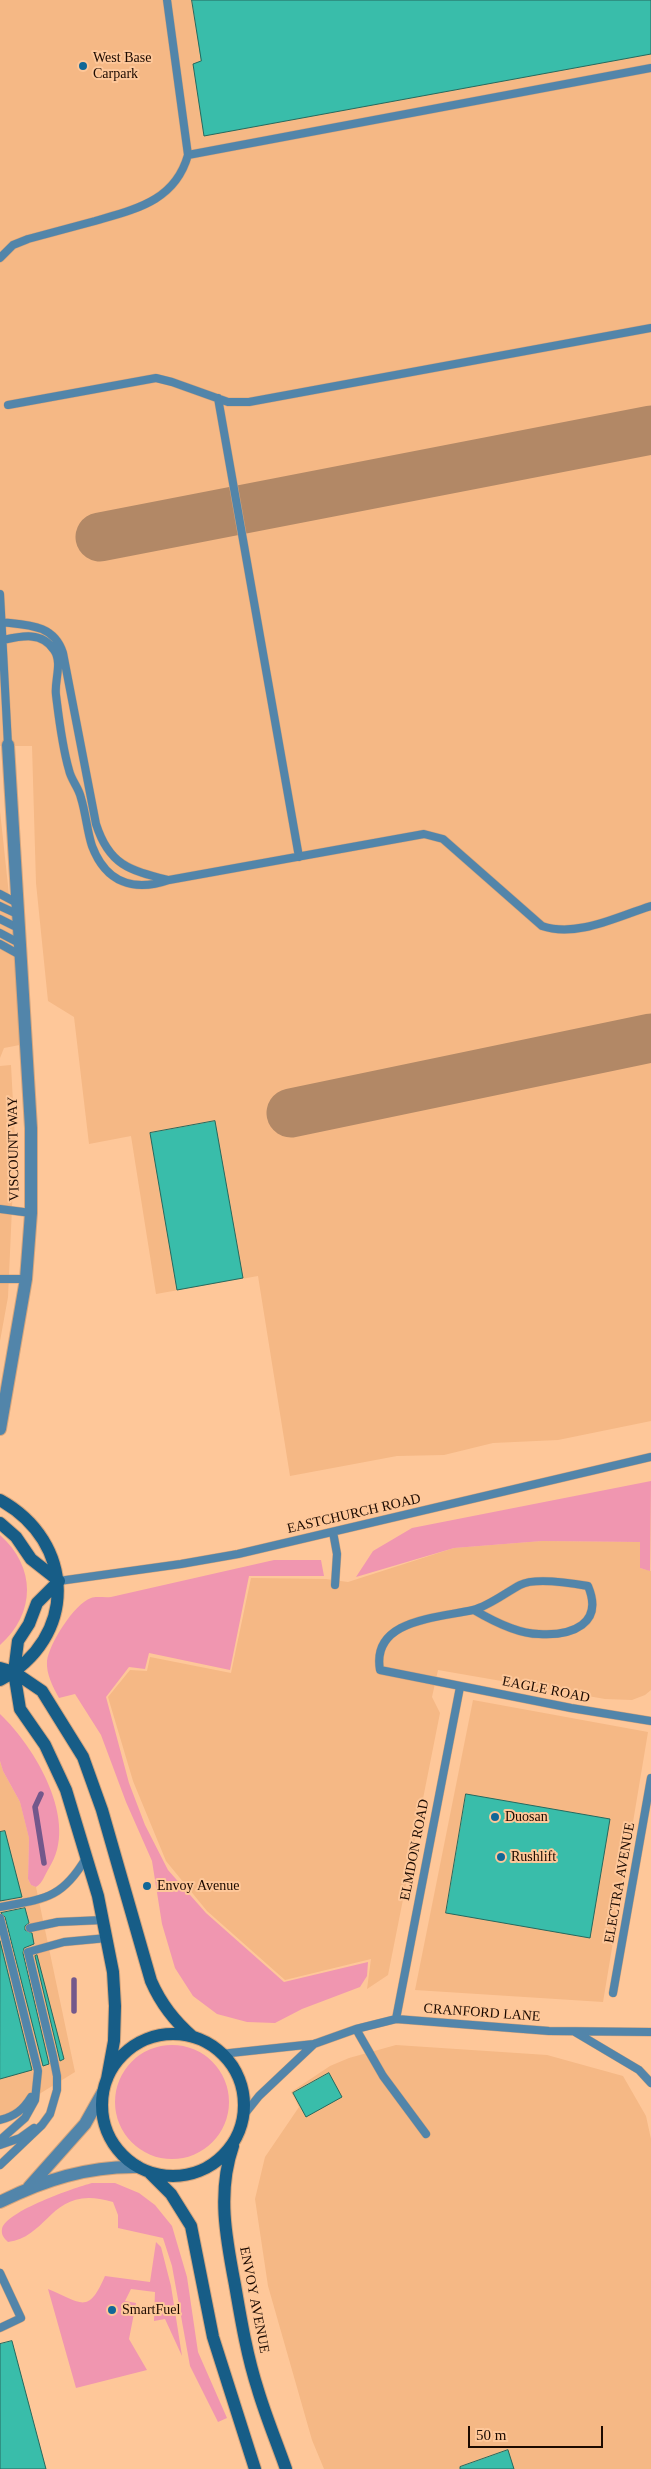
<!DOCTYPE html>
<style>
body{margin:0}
#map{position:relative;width:651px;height:2469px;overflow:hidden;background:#fec799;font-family:Georgia,serif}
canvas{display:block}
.scale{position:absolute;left:468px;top:2426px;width:135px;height:22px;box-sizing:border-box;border:2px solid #1c0a00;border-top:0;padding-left:6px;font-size:15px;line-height:18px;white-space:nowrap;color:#1c0a00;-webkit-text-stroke:4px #fec799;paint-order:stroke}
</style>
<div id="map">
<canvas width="651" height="2469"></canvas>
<div class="scale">50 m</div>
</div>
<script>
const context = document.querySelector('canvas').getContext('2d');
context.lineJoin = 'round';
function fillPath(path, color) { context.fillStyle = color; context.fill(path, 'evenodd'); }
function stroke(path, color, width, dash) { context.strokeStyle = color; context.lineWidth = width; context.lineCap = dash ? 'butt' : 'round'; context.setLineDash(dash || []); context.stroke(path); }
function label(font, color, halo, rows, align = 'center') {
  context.font = font + ' Georgia,serif'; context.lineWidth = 4; context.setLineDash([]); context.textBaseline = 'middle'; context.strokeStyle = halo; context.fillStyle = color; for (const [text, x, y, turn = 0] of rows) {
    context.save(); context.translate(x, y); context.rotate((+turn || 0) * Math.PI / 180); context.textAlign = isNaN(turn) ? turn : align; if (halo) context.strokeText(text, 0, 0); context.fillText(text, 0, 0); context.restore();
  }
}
fillPath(new Path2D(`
 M 0,0 L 651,0 L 651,1421 L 558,1440 L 493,1443 L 444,1455 L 397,1456 L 290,1476 L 258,1276 L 156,1294 L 131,1136 L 89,1144 L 74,1017 L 48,1001 L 36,883 L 32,746 L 0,746 Z
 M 0,811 L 25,1044 L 4,1048 L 0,1058 Z
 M 11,1065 L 15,1140 L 8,1297 L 0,1341 L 0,1066 Z
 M 542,1541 L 640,1542 L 640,1568 L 651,1571 L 651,1690 L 645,1695 L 632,1700 L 605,1699 L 438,1670 L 432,1697 L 440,1713 L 388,1975 L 367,1989 L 371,1959 L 285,1980 L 207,1911 L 166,1861 L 133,1781 L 108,1697 L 130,1670 L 147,1671 L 150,1657 L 231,1673 L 251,1578 L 326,1579 L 348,1582 L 454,1548 Z
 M 473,1700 L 648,1732 L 603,2002 L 415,1990 Z
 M 0,1761 L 3,1771 L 20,1802 L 29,1838 L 28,1879 L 31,1885 L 36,1887 L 75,2072 L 10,2112 L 0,2115 Z
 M 396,2045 L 547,2055 L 623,2076 L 646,2116 L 651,2139 L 651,2469 L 324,2469 L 312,2440 L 268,2286 L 255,2199 L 265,2157 L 299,2107 L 291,2092 L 330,2066 L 349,2058 Z`), '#f5b885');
fillPath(new Path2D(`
 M 651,1481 L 650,1571 L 640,1568 L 640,1542 L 542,1541 L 454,1548 L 356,1577 L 373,1551 L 412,1528 Z
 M 0,1535 C 36,1567 36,1613 0,1645 Z
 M 274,1560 L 321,1560 L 324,1576 L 249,1576 L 230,1670 L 149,1653 L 145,1669 L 129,1667 L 106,1697 L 129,1783 L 145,1825 L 168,1870 L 206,1913 L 284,1982 L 368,1962 L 367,1976 L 360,1987 L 302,2009 L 275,2023 L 247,2022 L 217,2014 L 193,1996 L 175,1968 L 162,1924 L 152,1861 L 126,1802 L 101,1735 L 75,1694 L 59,1698 C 53,1687 46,1674 47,1661 C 49,1644 74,1604 91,1598 C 96,1596 105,1598 111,1597 Z
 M 0,1714 C 35,1747 80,1822 49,1868 C 45,1874 43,1883 36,1887 L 31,1885 L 28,1879 L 29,1838 L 20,1802 L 3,1771 L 0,1761 Z
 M115 2102a57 57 0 1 1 114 0a57 57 0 1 1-114 0Z
 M 92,2183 L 115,2183 L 139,2193 L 155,2205 L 172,2226 L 187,2277 L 198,2352 L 227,2418 L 218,2422 L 190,2366 L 172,2266 L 163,2238 L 118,2228 L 118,2215 L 113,2202 C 51,2183 51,2236 8,2242 C 4,2238 1,2235 2,2229 C 6,2211 74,2188 92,2183 Z
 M 156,2242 L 161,2247 L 171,2286 L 182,2356 L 165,2319 L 154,2321 L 155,2292 L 131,2289 L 125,2301 L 136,2303 L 129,2339 L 147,2370 L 76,2388 L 48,2289 C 82,2303 88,2315 105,2276 L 150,2282 Z`), '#f096b0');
stroke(new Path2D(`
 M 41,1794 L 35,1807 L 44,1863
 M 74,2011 L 74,1980`), '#73588b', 5.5);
stroke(new Path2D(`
 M 100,537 L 651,430
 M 291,1113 L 651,1038`), '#b28866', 49);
const building = new Path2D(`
 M 192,0 L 651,0 L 651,54 L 204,136 L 193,64 L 201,61 Z
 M 215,1121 L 243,1278 L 177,1290 L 150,1133 Z
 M 466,1794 L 610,1819 L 590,1938 L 446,1913 Z
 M 5,1831 L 22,1897 L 0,1901 L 0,1832 Z
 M 25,1908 L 29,1923 L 25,1926 L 25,1930 L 32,1933 L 34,1944 L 24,1948 L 23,1953 L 49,2064 L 43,2066 L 5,1917 L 1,1913 Z
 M 0,1941 L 32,2070 L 0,2079 Z
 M 37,1955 L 64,2059 L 60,2061 L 35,1956 Z
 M 329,2073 L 342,2097 L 306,2117 L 293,2093 Z
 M 12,2341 L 46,2469 L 0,2469 L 0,2344 Z
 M 508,2450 L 514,2469 L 460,2469 L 460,2467 Z`);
fillPath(building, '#39bdaa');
stroke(building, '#26695e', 1);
const lane = new Path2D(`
 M 188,155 L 651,68
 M 0,258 L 13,245 L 28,239 C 50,233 73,227 95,221 C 136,209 175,201 188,155 L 167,0
 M 218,398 L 299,857
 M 8,405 L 156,378 L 172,382 L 228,402 L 249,402 L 651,328
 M 0,594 L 8,745
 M 1,622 C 27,625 54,624 63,653 L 96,824 C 109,865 129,870 168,880
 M 3,640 C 21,636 42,631 54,650 C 63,663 54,681 56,695 C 59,719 62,746 69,770 C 71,780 79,788 81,798 C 86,814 87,831 92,846 C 106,883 134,892 169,880 L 424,834 L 443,839 L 542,926 C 577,938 618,916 651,906
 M 0,894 L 17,903
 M 0,906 L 17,914
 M 0,919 L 18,928
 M 0,933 L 19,943
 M 0,944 L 20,955
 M 0,1209 L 31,1213
 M 0,1279 L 26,1279
 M 333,1532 L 337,1554 L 335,1585
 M 59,1581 L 181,1564 L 238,1554 L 651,1457
 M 474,1610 C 491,1620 519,1634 539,1634 C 572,1636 604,1624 588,1586 C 571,1583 535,1577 520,1585 C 505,1593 489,1606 473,1610 C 438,1618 371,1619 380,1670 L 571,1708 L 651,1721
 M 0,1907 C 44,1899 62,1899 86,1858
 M 0,1918 L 38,2071 L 35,2100 L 25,2118 L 0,2140
 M 30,1928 L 58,1922 L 103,1920
 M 613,1993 L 651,1778
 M 396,2019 L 460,1687
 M 356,2029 L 383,2076 L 426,2134
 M 575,2032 L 639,2070 L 651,2083
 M 221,2054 L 314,2044 L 356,2029 L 396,2019 L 549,2031 L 651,2032
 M 243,2116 L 259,2096 L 314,2044
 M 0,2120 C 15,2116 23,2110 31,2097
 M 0,2145 L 20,2138 L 34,2128
 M 0,2165 L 42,2125 L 50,2114 L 57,2090 L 57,2076 L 53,2056 L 28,1952 L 64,1942 L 107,1938
 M 0,2273 L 21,2318 L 0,2328`);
const street = new Path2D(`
 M 0,1429 L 26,1279 L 31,1213 L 31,1128 L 8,745
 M 29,2187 L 85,2124 L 103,2092
 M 0,2202 C 44,2180 88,2166 138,2167`);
const secondary = new Path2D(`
 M 0,1500 C 76,1542 78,1638 0,1680
 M 0,1523 L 16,1537 L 31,1559 L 59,1581
 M 59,1581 L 37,1603 L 29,1624 L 18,1641 L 14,1672 L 20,1709 L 45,1745 L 66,1790 L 98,1896 L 113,1972 L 115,2006 L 114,2041 L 107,2079
 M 0,1668 L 14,1672 L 42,1691 L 83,1757 L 102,1810 L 151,1981 C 161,2004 174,2021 193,2037
 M102 2105a71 71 0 1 1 142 0a71 71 0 1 1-142 0Z
 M 233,2146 C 217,2192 226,2238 235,2285 C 241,2320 247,2356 258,2390 C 266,2417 277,2443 286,2469
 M 150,2173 L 171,2194 L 191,2226 L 213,2337 L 255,2469`);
stroke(lane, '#d5a57d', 9);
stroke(street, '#d5a57d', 14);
stroke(secondary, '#d5a57d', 14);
stroke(lane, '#5285aa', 8);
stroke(street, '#5285aa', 12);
stroke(secondary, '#175d87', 12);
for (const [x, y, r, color] of [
 [83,66,5,"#116797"],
 [495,1817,5,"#116797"],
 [501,1857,5,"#116797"],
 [147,1886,5,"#116797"],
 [112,2310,5,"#116797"]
]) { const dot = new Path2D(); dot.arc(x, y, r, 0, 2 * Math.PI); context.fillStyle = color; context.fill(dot); stroke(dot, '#fec799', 2); }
label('14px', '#1c0a00', '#fec799', [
 ["West Base",93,58],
 ["Carpark",93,74],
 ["Duosan",505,1817],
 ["Rushlift",511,1857],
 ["Envoy Avenue",157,1886],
 ["SmartFuel",122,2310]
], 'left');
label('14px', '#1c0a00', '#fec799', [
 ["VISCOUNT WAY",14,1149,-91],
 ["EASTCHURCH ROAD",354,1514,-13],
 ["EAGLE ROAD",546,1690,11],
 ["ELMDON ROAD",415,1850,-79],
 ["ELECTRA AVENUE",620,1883,-80],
 ["CRANFORD LANE",482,2013,4],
 ["ENVOY AVENUE",254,2300,79]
]);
</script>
